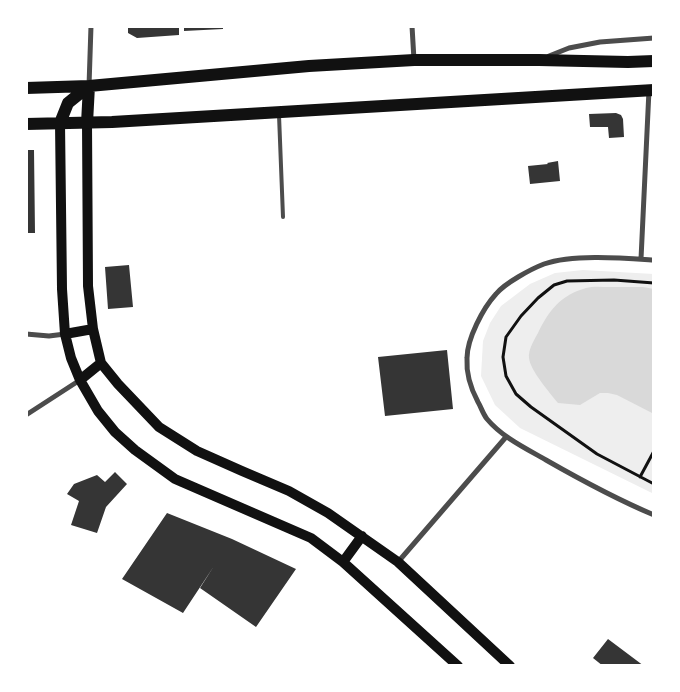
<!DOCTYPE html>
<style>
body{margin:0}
#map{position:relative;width:680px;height:692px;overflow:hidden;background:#fff;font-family:"Varela Round",sans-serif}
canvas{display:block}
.frame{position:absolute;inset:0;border:28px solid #fff;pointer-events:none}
</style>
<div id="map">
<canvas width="680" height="692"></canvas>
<div class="frame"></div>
</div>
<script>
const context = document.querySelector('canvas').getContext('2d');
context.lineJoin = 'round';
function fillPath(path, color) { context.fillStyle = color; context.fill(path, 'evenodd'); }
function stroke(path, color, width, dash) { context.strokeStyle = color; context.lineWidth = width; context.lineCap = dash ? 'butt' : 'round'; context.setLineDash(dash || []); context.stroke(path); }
fillPath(new Path2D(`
 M 583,270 L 654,274 L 654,494 L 520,428 L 495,405 L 481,376 L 483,341 L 490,323 L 501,306 L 530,284 L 555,273 Z`), '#eee');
fillPath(new Path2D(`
 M 609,287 L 643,287 L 654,289 L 654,414 L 617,395 L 608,393 L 600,393 L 580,405 L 558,403 C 550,393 530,370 529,358 C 528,350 534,340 538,333 C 549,310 561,295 586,288 C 593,286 602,287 609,287 Z`), '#d9d9d9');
fillPath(new Path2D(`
 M 128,26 L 179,26 L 179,35 L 137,38 L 128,33 Z
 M 184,26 L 223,26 L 223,29 L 184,31 Z
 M 616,113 L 621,115 L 623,119 L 624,137 L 609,138 L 608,127 L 590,127 L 589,114 Z
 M 26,150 L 34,150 L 35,233 L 26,233 Z
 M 558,161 L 560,181 L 530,184 L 528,166 L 548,164 L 547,163 Z
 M 129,265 L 133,307 L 108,309 L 105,267 Z
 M 447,350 L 453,409 L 385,416 L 378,357 Z
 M 115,472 L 127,484 L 106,507 L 97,533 L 71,525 L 79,501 L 67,494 L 74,484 L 97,475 L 105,482 Z
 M 167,513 L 232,539 L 296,569 L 256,627 L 200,588 L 214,566 L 183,613 L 122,579 Z
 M 608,639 L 644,666 L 603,666 L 593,658 Z`), '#353535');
stroke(new Path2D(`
 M 654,283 L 614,280 L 567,281 L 554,285 L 538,298 L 521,316 L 506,337 L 503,357 L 506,376 L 516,394 L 531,407 L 597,454 L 654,484
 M 640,477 L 654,451`), '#111', 3);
stroke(new Path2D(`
 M 279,115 L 283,217`), '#4c4c4c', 4);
stroke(new Path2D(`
 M 412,26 L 414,60
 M 549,56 L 569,48 L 600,42 L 654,38
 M 89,86 L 91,26
 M 641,259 L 649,90
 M 654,260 C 623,258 573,254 544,264 C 531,269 505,283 496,294 C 483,308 467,339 467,358 C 466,374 471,389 478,402 C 481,407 483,414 487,419 C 502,437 525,448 546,460 C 581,480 616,499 654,515
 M 26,334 L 49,336 L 65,334
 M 26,415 L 80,380
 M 398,562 L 506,437`), '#4c4c4c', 5);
stroke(new Path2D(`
 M 60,123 L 62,289 L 65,334 L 71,358 L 80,380 L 98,411 L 115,432 L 135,450 L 175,479 L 311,538 L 343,562 L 458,666
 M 87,123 L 88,286 L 93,329 L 101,363 L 118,384 L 159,427 L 197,451 L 242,471 L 289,491 L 328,513 L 398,562 L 510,666
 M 65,334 L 93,329
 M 80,380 L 101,363
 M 343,562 L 362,536`), '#111', 10);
stroke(new Path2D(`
 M 26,88 L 89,86 L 309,66 L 414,60 L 539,60 L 628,62 L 654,61
 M 60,123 L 68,103 L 89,86
 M 87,123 L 89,86
 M 26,124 L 112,122 L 654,90`), '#111', 12);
</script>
